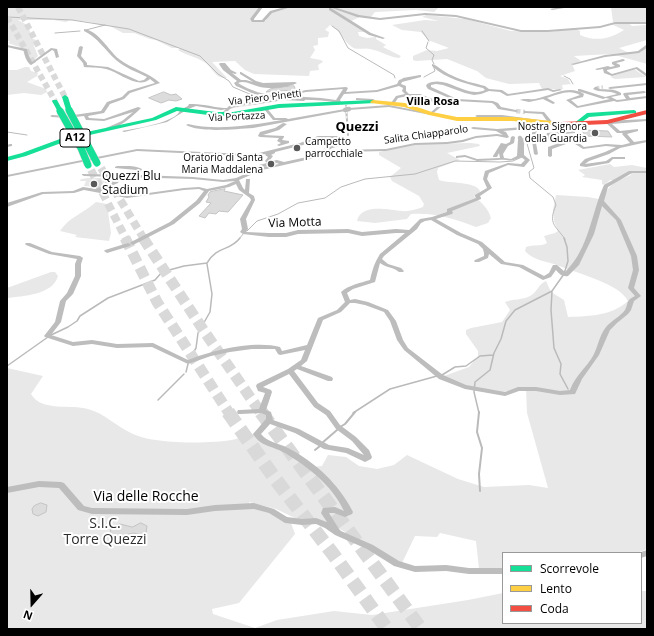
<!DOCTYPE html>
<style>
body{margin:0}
#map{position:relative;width:654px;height:636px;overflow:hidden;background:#fff;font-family:"Open Sans",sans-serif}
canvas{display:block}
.frame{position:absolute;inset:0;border:8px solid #000;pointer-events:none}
.legend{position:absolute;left:502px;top:552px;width:140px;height:72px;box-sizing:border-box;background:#fff;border:1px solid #999;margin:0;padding:5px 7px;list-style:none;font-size:12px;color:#000}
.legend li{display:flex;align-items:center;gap:8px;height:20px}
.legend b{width:20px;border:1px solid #999}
.north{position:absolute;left:12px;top:584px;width:40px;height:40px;-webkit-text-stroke:3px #fff;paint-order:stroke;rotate:200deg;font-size:11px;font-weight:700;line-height:16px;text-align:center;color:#000}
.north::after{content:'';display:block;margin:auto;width:14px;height:18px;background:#000;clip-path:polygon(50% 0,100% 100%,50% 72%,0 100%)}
</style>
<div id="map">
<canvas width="654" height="636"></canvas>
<div class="frame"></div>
<ul class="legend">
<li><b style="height:5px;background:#16e098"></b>Scorrevole</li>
<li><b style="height:5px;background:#ffcf43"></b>Lento</li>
<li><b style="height:5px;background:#f24e42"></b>Coda</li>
</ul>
<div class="north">N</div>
</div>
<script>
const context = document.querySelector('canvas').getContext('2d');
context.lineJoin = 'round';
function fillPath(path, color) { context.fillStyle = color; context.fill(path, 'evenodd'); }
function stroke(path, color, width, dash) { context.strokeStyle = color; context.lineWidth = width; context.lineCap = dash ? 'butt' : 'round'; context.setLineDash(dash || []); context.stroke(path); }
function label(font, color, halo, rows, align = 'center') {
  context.font = font + ' "Open Sans",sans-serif'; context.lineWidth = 4; context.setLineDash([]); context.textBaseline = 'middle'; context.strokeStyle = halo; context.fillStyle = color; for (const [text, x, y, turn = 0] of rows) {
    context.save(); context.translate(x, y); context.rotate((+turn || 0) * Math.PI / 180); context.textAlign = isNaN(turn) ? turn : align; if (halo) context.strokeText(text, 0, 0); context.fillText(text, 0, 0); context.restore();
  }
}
fillPath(new Path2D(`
 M 7,7 L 259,7 L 250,20 L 259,22 L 266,21 L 267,16 L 274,11 L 291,7 L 439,7 L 434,12 L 416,10 L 375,12 L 370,18 L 362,16 L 349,22 L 365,32 L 358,32 L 359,36 L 367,38 L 376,37 L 376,39 L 386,45 L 383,47 L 401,56 L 399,58 C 389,57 381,51 370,49 C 364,47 357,51 352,47 C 343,41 342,32 330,25 L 325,30 L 329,32 L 328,37 L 318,38 L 318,45 L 313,46 L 315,50 L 310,58 L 321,60 L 323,62 L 318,65 L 319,70 L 310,71 L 309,76 L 254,74 L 245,70 L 235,61 L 212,62 L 227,78 C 214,79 213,67 204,62 C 194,56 186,55 178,50 L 181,48 L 172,48 L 156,40 L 150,39 L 134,33 L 123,33 L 110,26 L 102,26 L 90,22 L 70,20 L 66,22 L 53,20 L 18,20 L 29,26 L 31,38 L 36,40 L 34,46 L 38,56 L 32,62 L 27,53 L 28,50 L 8,43 L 10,42 L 7,40 Z
 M 611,7 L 647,7 L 647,23 L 613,22 Z
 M 426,15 L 466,19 L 511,31 L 548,32 L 576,29 L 580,31 L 580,35 C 596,42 610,39 624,30 L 611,24 L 628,23 L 632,26 L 647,25 L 647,40 L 619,48 L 629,53 L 574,56 L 581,61 L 572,64 L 575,71 L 560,76 L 568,79 L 571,84 L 562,85 L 563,89 L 542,89 L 539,83 L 509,84 L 486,78 L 477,71 L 447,59 L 416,61 L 413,60 L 413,56 L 427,50 L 437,51 L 449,48 L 428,40 L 421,32 L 402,30 L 392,25 L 425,20 L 439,21 L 422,17 Z
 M 647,47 L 647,64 L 615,55 L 641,52 L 643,49 Z
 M 25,67 L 29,67 L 31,71 L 38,73 L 37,76 L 27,82 L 46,89 L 47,92 L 41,95 L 24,93 L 7,95 L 7,70 L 17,70 Z
 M 634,69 L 646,77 L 615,79 L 610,77 Z
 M 470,143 L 479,144 L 480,146 L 447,153 L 460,160 L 438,168 L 437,172 L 439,180 C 451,184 475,181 480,191 L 479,194 L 474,196 C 482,203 488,208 491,218 L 488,223 L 476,227 C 456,219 433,212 411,214 L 407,219 L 375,223 L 357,221 C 361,203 389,210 402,211 C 409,212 416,209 423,207 L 424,204 L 419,196 L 392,181 L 390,177 L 401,168 L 379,155 L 379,152 L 418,144 Z
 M 610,164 L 614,167 L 632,165 L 647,168 L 647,549 L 637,553 L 503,553 L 503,568 L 479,569 L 476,541 L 440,533 L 437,537 L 415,536 L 402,563 L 325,521 L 316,520 L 301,521 L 276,509 L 249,502 L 249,505 L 290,520 L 295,534 L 239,603 L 212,609 L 213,614 L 255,628 L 277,620 L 334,611 L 372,615 L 468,600 L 503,593 L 503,623 L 641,623 L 641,591 L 647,591 L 647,629 L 7,629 L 7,368 L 43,376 L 31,394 C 41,412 71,404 88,409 C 104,413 117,427 133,434 C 154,444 208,444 232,440 C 241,438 250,435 258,432 L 266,439 L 288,449 L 313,467 L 322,466 L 328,455 L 346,457 L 359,466 L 377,469 L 394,465 L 407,455 L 458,479 L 484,487 L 529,485 L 548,488 L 527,413 L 526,388 L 503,392 L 465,386 L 444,376 L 469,367 L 478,356 L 478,351 L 466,334 L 466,330 L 471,328 L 502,322 L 510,310 L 505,302 C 513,299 523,300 530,296 C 537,293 538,284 546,281 L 551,292 L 564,300 L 568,317 C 590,316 611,316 628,301 C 620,284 577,273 559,266 C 548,261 533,261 525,251 L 526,247 C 533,244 540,247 547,243 L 544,236 L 555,233 L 558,231 L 554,221 L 553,210 L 556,195 L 588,197 L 604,200 C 606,185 618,180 631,175 L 631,171 L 614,180 L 610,180 L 605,185 L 602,184 L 602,180 L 582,177 L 585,175 L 578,170 Z
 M 88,178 L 113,178 L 107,183 L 104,182 L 101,187 L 84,186 L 86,181 L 80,181 L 81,179 Z
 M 96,202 L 107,204 L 111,233 L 109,241 L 75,237 L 77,235 L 60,231 C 69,217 84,213 96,202 Z
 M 51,272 L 55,272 L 58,276 C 53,295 23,296 7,298 L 7,288 Z`), '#e8e8e8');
fillPath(new Path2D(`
 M 290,98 L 306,99 L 304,101 L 284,100 L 221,110 L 196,106 L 188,109 L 167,122 L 124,132 L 122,131 C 134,129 178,122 180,110 L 188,106 L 189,104 C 204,103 217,109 232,108 C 252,106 270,99 290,98 Z`), '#bababa');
stroke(new Path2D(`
 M 7,17 L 72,20 L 129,29 L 200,56 L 218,74 L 229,81 L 233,87 L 266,101
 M 332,26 L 339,31 L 348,48 L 394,75 L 395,78
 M 86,30 L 105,25
 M 422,31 L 429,41
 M 55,33 L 80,31
 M 428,42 L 426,48 L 434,55 L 432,60 L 434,64
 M 564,76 L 570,79 L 573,84
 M 424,77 L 435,71 L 433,65
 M 7,132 L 27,135
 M 526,140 L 534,168 L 529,172 L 530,178 L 553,197 L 556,205 C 548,224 555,225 565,239
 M 247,231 L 257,221 L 278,214 L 298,203 L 325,198 L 341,187 L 365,179 L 415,174 L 455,161 L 500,162 L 513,161 L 522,157
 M 239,239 L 244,233`), '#bababa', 1);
stroke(new Path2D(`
 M 564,238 L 567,247 L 568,261 L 564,274 L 552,291 L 551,310 L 554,348 L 561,364 L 560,374 L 568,389
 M 51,335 L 68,327 L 77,321 L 80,316 L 108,298 L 155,280 L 162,272 L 184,266 L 207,263 C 218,245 229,252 240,238
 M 189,360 L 196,348 L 198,333 L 210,312 L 212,294 L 207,264
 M 7,366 L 48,337
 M 186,372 L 188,364
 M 442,375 L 455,367 L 466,366 L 480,356 L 493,355
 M 158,400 L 184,374
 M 353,413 L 390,389 L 437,376
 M 479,413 L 474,392 L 475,382 L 490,370 L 494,353 L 501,339 L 506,321 L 515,310 L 552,291`), '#bababa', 1.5);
stroke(new Path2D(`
 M 479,412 L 477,432 L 482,448 L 479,474 L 480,491
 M 340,427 L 345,424 L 355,412
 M 322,443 L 337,430
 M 315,450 L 320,446`), '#bababa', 2);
const building = new Path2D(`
 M 294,86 L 296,90 L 266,92 L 270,89 Z
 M 164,92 L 171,95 L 176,94 L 182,99 L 176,101 L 169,100 L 161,103 L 149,98 Z
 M 582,130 L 608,131 L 612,137 L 586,136 Z
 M 225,189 L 224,191 L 243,195 L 228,212 L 219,211 L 216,214 L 209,213 L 205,218 L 199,216 L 211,203 L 206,202 L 209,197 L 208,195 L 210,192 Z
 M 41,503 L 47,505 L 46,512 L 38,516 L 33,514 L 32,509 L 34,506 Z
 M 141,523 L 147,526 L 146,533 L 141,535 L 133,533 L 117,537 L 110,534 L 111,528 L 116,525 L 120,524 L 132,527 Z`);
fillPath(building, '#dcdcdc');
stroke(building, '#c4c4c4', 1);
stroke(new Path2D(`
 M 596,88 L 603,87`), '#d9d9d9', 3.5, [3.5, 2]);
stroke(new Path2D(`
 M 516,111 L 525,112`), '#d9d9d9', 4.5, [4.5, 2.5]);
stroke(new Path2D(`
 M 18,7 L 65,97
 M 7,17 L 55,101`), '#d9d9d9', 6, [6, 3.5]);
stroke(new Path2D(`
 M 101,168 L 144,239
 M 91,170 L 126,239`), '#d9d9d9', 8, [8, 4.5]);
stroke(new Path2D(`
 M 125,238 L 157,302 L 229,413
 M 143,238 L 204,331 L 261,413`), '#d9d9d9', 11, [11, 5.5]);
stroke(new Path2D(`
 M 228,412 L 276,480 L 333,554 L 387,629
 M 261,412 L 421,629`), '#d9d9d9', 14, [14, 7]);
fillPath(new Path2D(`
 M 259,7 L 263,7 L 254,19 L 254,20 L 262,20 L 270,11 L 285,7 L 291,7 L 272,13 L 264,22 L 252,22 L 250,19 Z
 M 329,7 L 334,7 L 359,15 L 380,18 L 425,13 L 456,15 L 521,30 L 548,30 L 600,26 L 615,22 L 647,22 L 647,24 L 615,24 L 600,28 L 548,32 L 521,32 L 456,17 L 425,15 L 380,20 L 357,17 Z
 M 560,7 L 586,7 L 584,8 L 570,7 L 552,10 L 550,9 Z
 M 329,8 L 331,8 L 371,33 L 385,38 L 383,39 L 369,35 L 329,10 Z
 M 84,29 C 99,31 108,50 119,59 C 132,69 148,72 160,83 L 130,93 L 124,99 L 110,104 L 104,113 L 88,116 L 89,118 L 104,119 L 138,107 L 141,108 C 134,115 116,132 106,128 L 122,121 L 133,112 L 104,121 L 87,120 L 86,120 L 84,116 L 67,118 L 52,117 L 50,116 L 52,115 L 67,116 L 101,111 L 107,102 L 122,97 L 128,91 L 155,83 L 150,79 C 138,90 119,72 106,69 C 99,67 91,68 84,67 L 83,63 L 77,56 L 79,47 L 81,46 L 83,47 L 81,56 L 87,63 L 87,65 L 108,67 L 139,81 L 144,80 L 147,77 C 137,72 125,68 116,60 C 105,50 98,38 84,31 Z
 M 7,45 L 27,49 L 28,54 L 32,62 L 51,48 L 57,49 L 59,57 L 56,58 L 54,51 L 52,50 L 31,65 C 27,63 24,55 24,51 L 7,47 Z
 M 646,45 L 647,45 L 647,48 L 639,53 L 605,57 L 573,65 L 571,64 L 605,55 L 638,51 Z
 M 623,59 L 625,60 L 624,61 L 616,63 L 620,65 L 620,67 L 607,70 L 607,71 L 612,74 L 637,67 L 647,74 L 647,77 L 636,69 L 612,76 L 604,73 L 603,69 L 597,70 L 595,69 L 608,66 L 610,67 L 615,66 L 612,64 L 612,62 Z
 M 220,63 L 225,63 L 231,70 L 237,73 L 235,74 L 232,73 L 241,80 L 246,80 L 253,82 L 240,74 L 240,72 L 241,72 L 256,81 L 263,83 L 295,82 L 297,83 C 287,88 271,89 260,87 C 252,85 245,80 238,83 C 250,91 265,95 280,96 L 306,90 L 346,87 L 348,88 L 346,92 L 377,90 L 397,84 L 399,80 L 402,79 L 403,78 L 420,75 L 421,75 L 421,77 L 402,82 L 401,84 L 406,86 L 406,91 L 409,94 L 420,94 L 440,102 L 442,106 L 431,115 L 389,107 L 349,110 L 347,109 L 349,108 L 389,105 L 430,113 L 438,106 L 437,104 L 418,96 L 408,96 L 398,98 L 394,104 L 392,104 L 391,103 L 396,96 L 405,94 L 402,91 L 403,88 L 399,86 L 377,92 L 344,94 L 340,100 L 341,102 L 339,103 C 315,98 292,101 268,97 C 256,96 246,90 236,86 L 234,83 L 237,81 L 223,70 L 219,64 ZM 343,89 L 336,100 L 321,98 L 289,96 L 306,92 Z
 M 432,64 C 437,65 445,73 451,75 C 462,81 474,83 485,86 L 489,89 L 502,90 L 508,94 L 548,88 L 553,90 L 560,89 L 562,90 L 553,92 L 548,90 L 507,96 L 500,92 L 489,91 L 481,94 L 474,95 L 465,93 L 443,85 L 436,84 L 431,85 L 431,87 L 457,99 L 493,101 L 498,103 L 501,107 L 516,110 L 518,111 L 516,112 L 498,109 L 495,105 L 492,103 L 456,101 L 428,89 L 426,86 L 427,84 C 447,74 465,99 485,90 L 483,88 C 464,83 446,79 432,66 Z
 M 647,83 L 647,85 L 610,89 L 608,88 L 610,87 Z
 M 595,87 L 597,87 L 599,89 C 607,90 614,88 621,93 L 621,95 L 611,97 L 617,100 L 626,99 L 623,94 L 624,93 L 644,91 L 646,92 L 645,93 L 628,95 L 630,98 L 647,96 L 647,98 L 617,102 L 614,101 L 577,108 L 566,100 L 580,95 C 570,89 558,94 547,98 L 554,102 L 555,103 L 553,104 L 543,99 L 529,102 L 520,100 C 524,98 530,100 535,99 C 552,96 568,84 584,94 L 583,97 L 571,100 L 578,106 L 610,99 L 606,98 L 603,99 L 578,91 L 578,89 L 580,89 L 605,97 L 617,94 C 609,90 600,93 593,89 Z
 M 247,93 L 261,97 L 259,98 L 247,95 Z
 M 356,98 L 373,99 L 375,100 L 373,101 L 357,100 L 356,100 Z
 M 256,101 L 257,101 L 257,103 L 231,108 L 224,115 L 221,114 L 229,106 Z
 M 264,107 L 266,107 L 275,118 L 286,118 L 288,119 L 345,109 L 347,110 L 345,111 L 253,128 C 236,129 200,133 186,125 L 188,124 C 216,131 254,125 282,120 L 273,120 L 264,109 Z
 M 524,111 L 544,112 L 554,124 L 552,125 L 549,123 L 502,117 L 477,117 L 475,116 L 477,115 L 502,115 L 547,121 L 542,114 L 525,113 L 524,113 Z
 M 647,119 L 647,121 L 612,124 L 620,131 L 638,129 L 638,131 L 627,134 L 634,142 L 647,140 L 647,142 L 620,148 L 609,154 L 589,161 L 585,164 L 606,161 L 612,157 L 625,157 L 625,159 L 613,159 L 609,163 L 586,167 L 580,166 L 580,164 L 585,159 L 605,152 L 616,147 L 606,146 L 583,149 L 572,142 L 566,142 L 566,144 L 552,149 L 552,156 L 550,157 L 548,156 L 548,147 L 562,142 L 556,142 L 548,139 L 536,143 L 538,154 L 536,155 L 534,154 L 532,141 L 546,137 L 547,133 L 571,131 L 569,123 L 573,124 L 575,132 L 575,133 L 551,135 L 550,137 L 557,140 L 575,140 L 584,147 L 606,144 L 622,145 L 630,143 L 622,134 L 623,133 L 617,133 L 605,122 L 605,121 Z
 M 526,122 L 530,123 L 527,129 L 503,131 L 506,132 L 509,137 L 507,138 L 497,136 L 476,138 L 463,142 L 447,144 L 415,145 L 386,151 L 339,152 L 321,158 L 319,157 L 262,170 L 239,180 L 243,188 L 245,190 L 246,180 L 246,179 L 250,179 L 249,193 L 254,196 L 255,200 L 246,219 L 248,229 L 246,232 L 269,233 L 286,233 L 298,230 L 348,229 L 362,232 L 396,229 L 409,230 L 420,219 L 432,217 L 447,212 L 447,209 L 476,198 L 475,196 L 475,195 L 487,188 L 483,179 L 485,171 L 508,163 L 521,164 L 525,160 L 521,157 C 510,163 508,159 498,160 L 477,161 L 465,157 L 456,158 L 456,156 L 465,155 L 477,159 L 500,158 L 499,153 L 497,157 L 493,157 L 493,156 L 501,143 L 506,144 L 510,142 L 511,137 L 513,136 L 515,137 L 514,143 L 508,146 L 503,154 L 504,158 L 511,159 L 517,156 L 518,140 L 529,136 L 541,123 L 545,123 L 545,125 L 533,138 L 522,142 L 524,144 L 524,155 L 530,160 L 524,167 L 508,165 L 489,173 L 487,179 L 492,188 L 480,196 L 481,198 L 481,199 L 452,211 L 453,213 L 452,214 L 436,219 L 461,233 L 482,242 L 505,262 L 523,265 L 544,276 L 549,273 L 553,265 L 557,265 L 565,272 C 589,249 591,214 604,185 L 629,171 L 647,171 L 647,173 L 632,173 L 608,187 L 604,201 L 621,220 L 637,256 L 639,270 L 634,288 L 641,296 L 634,301 L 631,310 L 628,314 L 617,323 L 610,330 L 599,355 L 582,379 L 575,394 L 560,395 L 536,391 L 519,391 L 505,396 L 465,389 L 439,379 L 404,350 L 397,340 L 390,321 L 384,312 L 365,305 L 355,303 L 350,303 L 341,312 L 323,320 L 307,361 L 301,366 L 332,377 L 333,379 L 332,381 L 328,381 L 297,369 L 294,371 L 318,403 L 330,411 L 340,425 L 356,437 L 369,450 L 372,457 L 371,459 L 365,462 L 346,453 L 324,449 L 295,433 L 270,424 L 261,434 C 268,443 279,443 288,448 C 315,462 339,484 353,512 L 352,514 L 345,517 L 334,513 L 329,513 L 339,529 L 341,531 L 373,545 L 399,561 L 415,566 L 446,565 L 469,568 L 503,568 L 503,574 L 469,574 L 446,571 L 415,572 L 394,566 L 367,549 L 335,535 L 325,528 L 316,524 L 302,525 L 285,523 L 269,513 L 254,509 L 215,511 L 187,515 L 92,514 L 78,510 L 59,488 L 39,487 L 7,493 L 7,487 L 39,481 L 61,482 L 64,483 L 84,506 L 92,508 L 187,509 L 215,505 L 254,503 L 274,509 L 287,517 L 302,519 L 316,518 L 327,522 L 321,513 L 323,508 L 335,507 L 344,511 C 332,485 308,467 285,453 C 273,446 261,447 253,434 L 266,419 L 266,415 L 261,413 L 240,414 L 238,414 L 237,412 L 238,410 L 240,410 L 259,409 L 265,393 L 258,391 L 256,386 L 257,384 L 288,369 L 301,360 L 305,350 L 280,355 L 278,354 L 275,349 L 252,349 L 230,352 L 211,356 L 188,364 L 152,347 L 117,348 L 92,344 L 73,346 L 45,337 L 44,336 L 55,322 L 60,301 L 67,293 L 75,276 L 75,264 L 77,259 L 49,254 L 26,245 L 25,244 L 26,243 L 30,243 L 52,252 L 80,256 L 83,258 L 81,264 L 81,276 L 73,294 L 66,301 L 61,322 L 51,335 L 73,342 L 92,340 L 117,344 L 153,343 L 188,360 C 212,350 255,340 280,347 L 282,351 L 307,345 L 318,318 L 337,310 L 345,302 L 341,292 C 349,285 360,283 370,280 C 373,268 374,264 380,254 L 405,233 L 396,233 L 362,236 L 348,233 L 298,234 L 286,237 L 269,237 L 243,234 L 240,232 L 242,229 L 240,219 L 251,200 L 250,198 L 239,190 L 236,184 L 229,187 L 209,191 L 200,203 L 174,224 L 133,245 L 131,244 L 130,243 L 131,242 L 170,222 L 196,201 L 204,191 L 199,189 L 184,190 L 127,198 L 84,190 L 74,193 L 43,194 L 7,207 L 7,203 L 42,192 L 73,191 L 83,187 L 96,189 L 114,181 L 117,177 L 84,176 L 82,175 L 82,174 L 135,175 L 137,170 L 115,168 L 115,167 L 117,166 C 125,166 135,165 142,169 L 139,175 L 193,177 L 223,180 L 236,178 L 259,168 L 259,165 L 267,163 L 265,161 L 268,157 L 265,155 L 266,154 L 259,155 L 245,156 L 137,151 L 7,177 L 7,175 L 137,149 L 245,154 L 259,153 L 300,143 L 318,136 L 341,136 L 349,140 L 348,144 L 332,148 L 322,155 L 338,150 L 386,149 L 415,143 L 447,142 L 462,140 L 476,136 L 497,134 L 503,135 L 496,131 L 473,129 L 471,128 L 473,127 L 497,129 L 524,127 ZM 319,138 L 340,138 L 345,141 L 344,142 L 328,146 L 316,155 L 284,162 L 277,160 L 272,161 L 270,160 L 273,156 L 271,155 L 275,153 L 275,152 L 303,145 ZM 277,163 L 279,164 L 263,167 ZM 122,177 L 193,179 L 223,182 L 235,181 L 226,185 L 207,189 L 199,187 L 184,188 L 127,196 L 101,190 L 118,183 ZM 602,206 L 616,220 L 631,256 L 633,270 L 628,288 L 635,296 C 625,301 629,303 625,310 C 621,316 611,321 606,327 C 599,336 598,347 593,356 C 586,368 575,376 570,390 L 560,391 L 536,387 L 518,387 L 505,392 L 466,385 L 443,375 L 408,348 L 403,340 L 396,321 L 388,310 L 368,302 L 355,299 L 350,300 L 347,293 L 353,289 L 375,282 L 380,263 C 386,268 394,267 399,272 L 403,272 L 404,271 L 401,268 L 388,264 L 382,259 L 384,256 L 417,229 L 421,223 L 425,221 L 431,220 L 457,235 L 478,244 L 483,249 L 484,253 L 484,256 L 475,260 L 474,261 L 475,262 L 479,262 L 488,258 L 489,254 L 501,264 L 519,267 L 543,280 L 551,277 L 556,270 C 559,274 563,277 568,276 L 579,265 L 594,234 ZM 289,374 L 314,407 L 326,415 L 336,429 L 352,441 L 364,455 L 348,448 L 329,445 L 299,429 L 273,420 L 271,412 L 266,410 L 272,392 L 271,390 L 263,387 Z
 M 283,123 L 287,124 L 279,130 L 263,135 L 284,136 L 284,137 L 282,140 L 289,141 L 289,143 L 279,146 L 277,145 L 281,143 L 277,141 L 279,138 L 260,137 L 258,136 L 260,132 L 275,128 Z
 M 10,144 L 12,144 L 12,146 L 7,147 L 7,145 Z
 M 128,243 L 130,244 L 131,245 L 130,246 L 107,253 L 104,251 L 105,250 Z
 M 647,550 L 647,556 L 641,558 L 641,553 L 638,553 Z`), '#bdbdbd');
fillPath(new Path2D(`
 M 65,95 L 68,97 L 72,110 L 71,111 L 66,110 L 62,97 Z
 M 53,100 L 57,100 L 63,111 L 62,112 L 58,112 L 52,101 Z
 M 373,100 L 376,102 L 375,103 L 279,108 L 233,116 L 216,116 L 177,111 L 156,120 L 72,139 L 26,156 L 7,161 L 7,157 L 22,153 L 68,136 L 152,118 L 176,107 L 216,112 L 233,112 L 279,104 Z
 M 634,110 L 636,111 L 636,113 L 589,117 L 578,125 L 573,124 L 587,113 Z`), '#16e098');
fillPath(new Path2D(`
 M 373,100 L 405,103 L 432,112 L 457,117 L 513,117 L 561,122 L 564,124 L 561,126 L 513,121 L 457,121 L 429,115 L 404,107 L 371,103 L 370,102 Z`), '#ffcf43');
fillPath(new Path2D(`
 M 647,110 L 647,114 L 607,124 L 561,126 L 558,124 L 561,122 L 607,120 Z`), '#f24e42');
const rail = new Path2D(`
 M 346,106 L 348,135`);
stroke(rail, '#bdbdbd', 2);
stroke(rail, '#fff', 1, [2.5]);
const fastBridge = new Path2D(`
 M 69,110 L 97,163
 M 60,111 L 81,148 L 88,165`);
stroke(fastBridge, '#dbdbdb', 8, []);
stroke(new Path2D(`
 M 345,110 L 349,109
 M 520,138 L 522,144`), '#bdbdbd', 4.5);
stroke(fastBridge, '#16e098', 7);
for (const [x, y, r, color] of [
 [595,133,4,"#595959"],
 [297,148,4,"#595959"],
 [271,164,4,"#595959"],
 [94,184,4,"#595959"]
]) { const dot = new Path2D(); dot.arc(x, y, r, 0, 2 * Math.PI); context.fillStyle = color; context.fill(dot); stroke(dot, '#fff', 1.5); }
label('10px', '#000', '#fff', [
 ["Via Piero Pinetti",265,98,-7],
 ["Via Portazza",237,117,-3],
 ["Salita Chiapparolo",426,135,-8]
]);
label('10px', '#000', '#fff', [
 ["Nostra Signora",587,127],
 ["della Guardia",587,139],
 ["Campetto",305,142,"left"],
 ["parrocchiale",305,154,"left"],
 ["Oratorio di Santa",263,158],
 ["Maria Maddalena",263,170]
], 'right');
label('bold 11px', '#000', '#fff', [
 ["Villa Rosa",433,102]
]);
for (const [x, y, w] of [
 [75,138,30]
]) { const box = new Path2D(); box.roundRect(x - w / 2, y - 9, w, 18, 3); context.fillStyle = '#fff'; context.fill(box); stroke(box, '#000', 1); }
label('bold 11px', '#000', null, [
 ["A12",75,138]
]);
label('12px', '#000', '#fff', [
 ["Quezzi Blu",102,177],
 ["Stadium",102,191]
], 'left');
label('12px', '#000', '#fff', [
 ["Via Motta",295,223,-2]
]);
label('bold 13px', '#000', '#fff', [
 ["Quezzi",357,127]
]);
label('14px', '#000', '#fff', [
 ["Via delle Rocche",146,497]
]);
label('14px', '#2d2d2d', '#fff', [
 ["S.I.C.",105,524],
 ["Torre Quezzi",105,540]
]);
</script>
